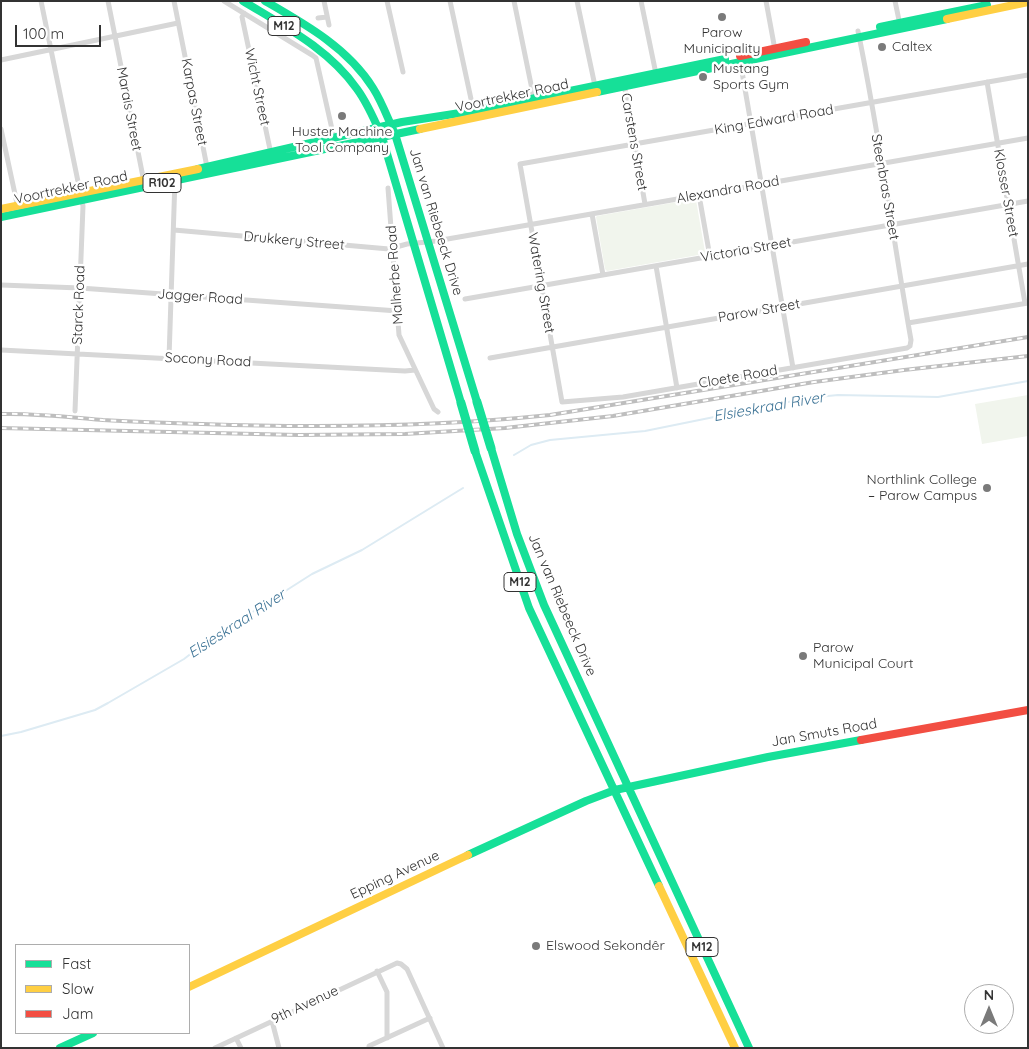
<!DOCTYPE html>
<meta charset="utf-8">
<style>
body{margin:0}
#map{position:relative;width:1029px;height:1049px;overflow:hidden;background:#fff;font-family:Quicksand,sans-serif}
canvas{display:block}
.frame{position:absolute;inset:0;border:2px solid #333;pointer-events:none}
.legend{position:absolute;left:15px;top:944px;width:175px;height:90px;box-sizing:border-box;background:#fff;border:1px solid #adadad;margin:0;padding:6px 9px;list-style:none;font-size:15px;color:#333}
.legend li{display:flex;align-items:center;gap:10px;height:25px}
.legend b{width:25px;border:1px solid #adadad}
.north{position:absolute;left:964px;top:984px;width:50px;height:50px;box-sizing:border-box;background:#fff;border:1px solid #adadad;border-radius:50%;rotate:0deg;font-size:14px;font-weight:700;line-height:20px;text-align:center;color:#333}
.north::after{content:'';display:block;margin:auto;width:18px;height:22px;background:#7a7a7a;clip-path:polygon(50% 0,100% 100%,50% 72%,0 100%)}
.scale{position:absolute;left:15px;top:25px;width:86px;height:22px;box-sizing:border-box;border:2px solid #333;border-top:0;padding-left:6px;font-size:15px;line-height:18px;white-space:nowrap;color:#333;-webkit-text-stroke:4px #fff;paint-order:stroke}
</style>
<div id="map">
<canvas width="1029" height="1049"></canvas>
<div class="frame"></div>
<ul class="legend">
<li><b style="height:6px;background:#16e098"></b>Fast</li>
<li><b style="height:6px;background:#ffcf43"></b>Slow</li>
<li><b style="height:6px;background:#f24e42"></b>Jam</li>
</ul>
<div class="north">N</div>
<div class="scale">100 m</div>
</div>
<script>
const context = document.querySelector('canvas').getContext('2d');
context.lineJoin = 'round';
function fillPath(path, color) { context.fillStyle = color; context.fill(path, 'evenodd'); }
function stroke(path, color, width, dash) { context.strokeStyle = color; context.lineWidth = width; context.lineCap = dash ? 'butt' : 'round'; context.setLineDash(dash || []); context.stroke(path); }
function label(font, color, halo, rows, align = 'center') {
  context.font = font + ' Quicksand,sans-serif'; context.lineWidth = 5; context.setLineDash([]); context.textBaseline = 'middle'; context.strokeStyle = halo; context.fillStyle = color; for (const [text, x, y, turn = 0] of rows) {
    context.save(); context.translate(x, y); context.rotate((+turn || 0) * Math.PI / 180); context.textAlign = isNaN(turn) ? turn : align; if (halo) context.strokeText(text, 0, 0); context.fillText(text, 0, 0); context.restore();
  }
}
fillPath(new Path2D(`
 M 694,199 L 696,200 L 705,252 L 704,254 L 607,271 L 605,269 L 596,217 L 597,216 Z
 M 1028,395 L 1028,436 L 982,444 L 975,404 Z`), '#f1f5ed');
stroke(new Path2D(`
 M 514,455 L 531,445 L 550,440 L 645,431 L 808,398 L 838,395 L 938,397 L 1028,381
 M 1,736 L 21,732 L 95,710 L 108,703 L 184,659 L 210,639 L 312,574 L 362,550 L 463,488`), '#ddebf3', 2);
stroke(new Path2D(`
 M 41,1 L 83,206 L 75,411
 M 108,1 L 144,182
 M 174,1 L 207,167
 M 224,1 L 312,55 L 316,58 L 334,138
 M 324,1 L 329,25
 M 387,1 L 403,72
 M 450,1 L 474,113
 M 514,1 L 534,99
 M 577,1 L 595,86
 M 641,1 L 656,74
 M 766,1 L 775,50
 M 895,1 L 900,25
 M 244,13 L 242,17 L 271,154
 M 318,18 L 327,17
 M 858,31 C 879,133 893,237 911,340 L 910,346 L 907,348 L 623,397 L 562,402 L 520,164 L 1028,75
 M 1,60 L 178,23
 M 740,60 L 793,368
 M 987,82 L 1025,303
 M 624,84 L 645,204
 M 1,129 L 18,208
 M 388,188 L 399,335 L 434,409 L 438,412
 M 699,195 L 710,257
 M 592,214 L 603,275
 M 174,230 L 389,249 L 407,244 L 436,241 L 1028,138
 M 656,266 L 677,388
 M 1,285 L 80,288 L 398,311
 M 465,299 L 1028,201
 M 908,323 L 1028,303
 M 1,350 L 405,371 L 415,370
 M 169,358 L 175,179
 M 490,358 L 1028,264
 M 377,971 L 387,992 L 387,1038
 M 272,1021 L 279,1048
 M 236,1038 L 241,1048
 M 215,1048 L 397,963 L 401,964 L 407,969 L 443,1048
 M 369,1048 L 369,1046 L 430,1018`), '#d7d7d7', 5);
stroke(new Path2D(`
 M 243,1 C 284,26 329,49 357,89 C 368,104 375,121 382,137 L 461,403
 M 265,1 C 305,24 348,48 373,88 C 382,102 388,119 395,134 L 477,402
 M 880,27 L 987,5
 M 597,92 L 947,19
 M 198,169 L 402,122 L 473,111 L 725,59
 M 1,217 L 420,129
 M 491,448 L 517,534 L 544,605 L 749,1048
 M 475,451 L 529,608 L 659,886
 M 468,855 L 586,801 L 615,790 L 768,757 L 861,740
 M 60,1048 L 93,1033`), '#16e098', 8);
stroke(new Path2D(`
 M 947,19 L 1028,2
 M 420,129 L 597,92
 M 1,209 L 198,169
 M 659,886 L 735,1048
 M 189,987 L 468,855`), '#ffcf43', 8);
stroke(new Path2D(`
 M 740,56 L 806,42
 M 861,740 L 1028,710`), '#f24e42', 8);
const rail = new Path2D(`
 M 1,414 C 35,413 69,417 103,420 C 136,422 169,423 202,424 C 318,428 434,427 550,415 L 1028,337
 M 1,428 L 298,435 L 405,434 L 505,428 L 613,416 L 814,382 L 904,370 L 1028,356`);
stroke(rail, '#bebebe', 4);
stroke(rail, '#fff', 2, [5.5]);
stroke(new Path2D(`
 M 477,402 L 491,448
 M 461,403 L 475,451`), '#16e098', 9);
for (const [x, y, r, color] of [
 [722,17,5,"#7a7a7a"],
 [882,47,5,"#7a7a7a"],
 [703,77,5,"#7a7a7a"],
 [342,116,5,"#7a7a7a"],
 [987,488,5,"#7a7a7a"],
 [803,656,5,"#7a7a7a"],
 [536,946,5,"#7a7a7a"]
]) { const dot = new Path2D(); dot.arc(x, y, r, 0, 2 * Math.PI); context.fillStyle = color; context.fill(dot); stroke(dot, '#fff', 2); }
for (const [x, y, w] of [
 [284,26,32],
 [162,183,38],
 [520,582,32],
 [702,947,32]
]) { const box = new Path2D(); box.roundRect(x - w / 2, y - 9.5, w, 19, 4); context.fillStyle = '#fff'; context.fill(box); stroke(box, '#333', 1); }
label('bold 12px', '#333', null, [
 ["M12",284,26],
 ["R102",162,183],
 ["M12",520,582],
 ["M12",702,947]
]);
label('14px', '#333', '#fff', [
 ["Parow",722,33,"center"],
 ["Municipality",722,49,"center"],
 ["Caltex",892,47],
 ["Mustang",713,69],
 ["Sports Gym",713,85],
 ["Huster Machine",342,132,"center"],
 ["Tool Company",342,148,"center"],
 ["Northlink College",977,480,"right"],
 ["– Parow Campus",977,496,"right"],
 ["Parow",813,648],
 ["Municipal Court",813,664],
 ["Elswood Sekondêr",546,946]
], 'left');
label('14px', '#333', '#fff', [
 ["Wicht Street",257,87,78],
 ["Voortrekker Road",512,96,-12],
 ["Karpas Street",194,102,79],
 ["Marais Street",129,109,79],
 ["King Edward Road",774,120,-10],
 ["Carstens Street",634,142,80],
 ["Steenbras Street",885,187,80],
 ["Voortrekker Road",71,188,-12],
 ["Alexandra Road",728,190,-10],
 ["Klosser Street",1006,193,80],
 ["Jan van Riebeeck Drive",436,222,73],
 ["Drukkery Street",294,241,5],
 ["Victoria Street",746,250,-10],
 ["Malherbe Road",395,275,-94],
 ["Watering Street",541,283,80],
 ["Jagger Road",200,297,4],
 ["Starck Road",79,305,-88],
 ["Parow Street",759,311,-10],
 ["Socony Road",208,360,3],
 ["Cloete Road",738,377,-10],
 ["Jan van Riebeeck Drive",562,605,67],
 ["Jan Smuts Road",824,733,-10],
 ["Epping Avenue",395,875,-25],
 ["9th Avenue",305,1005,-25]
]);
label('italic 15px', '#3f7597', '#fff', [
 ["Elsieskraal River",769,407,-10],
 ["Elsieskraal River",237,624,-33]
]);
</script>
